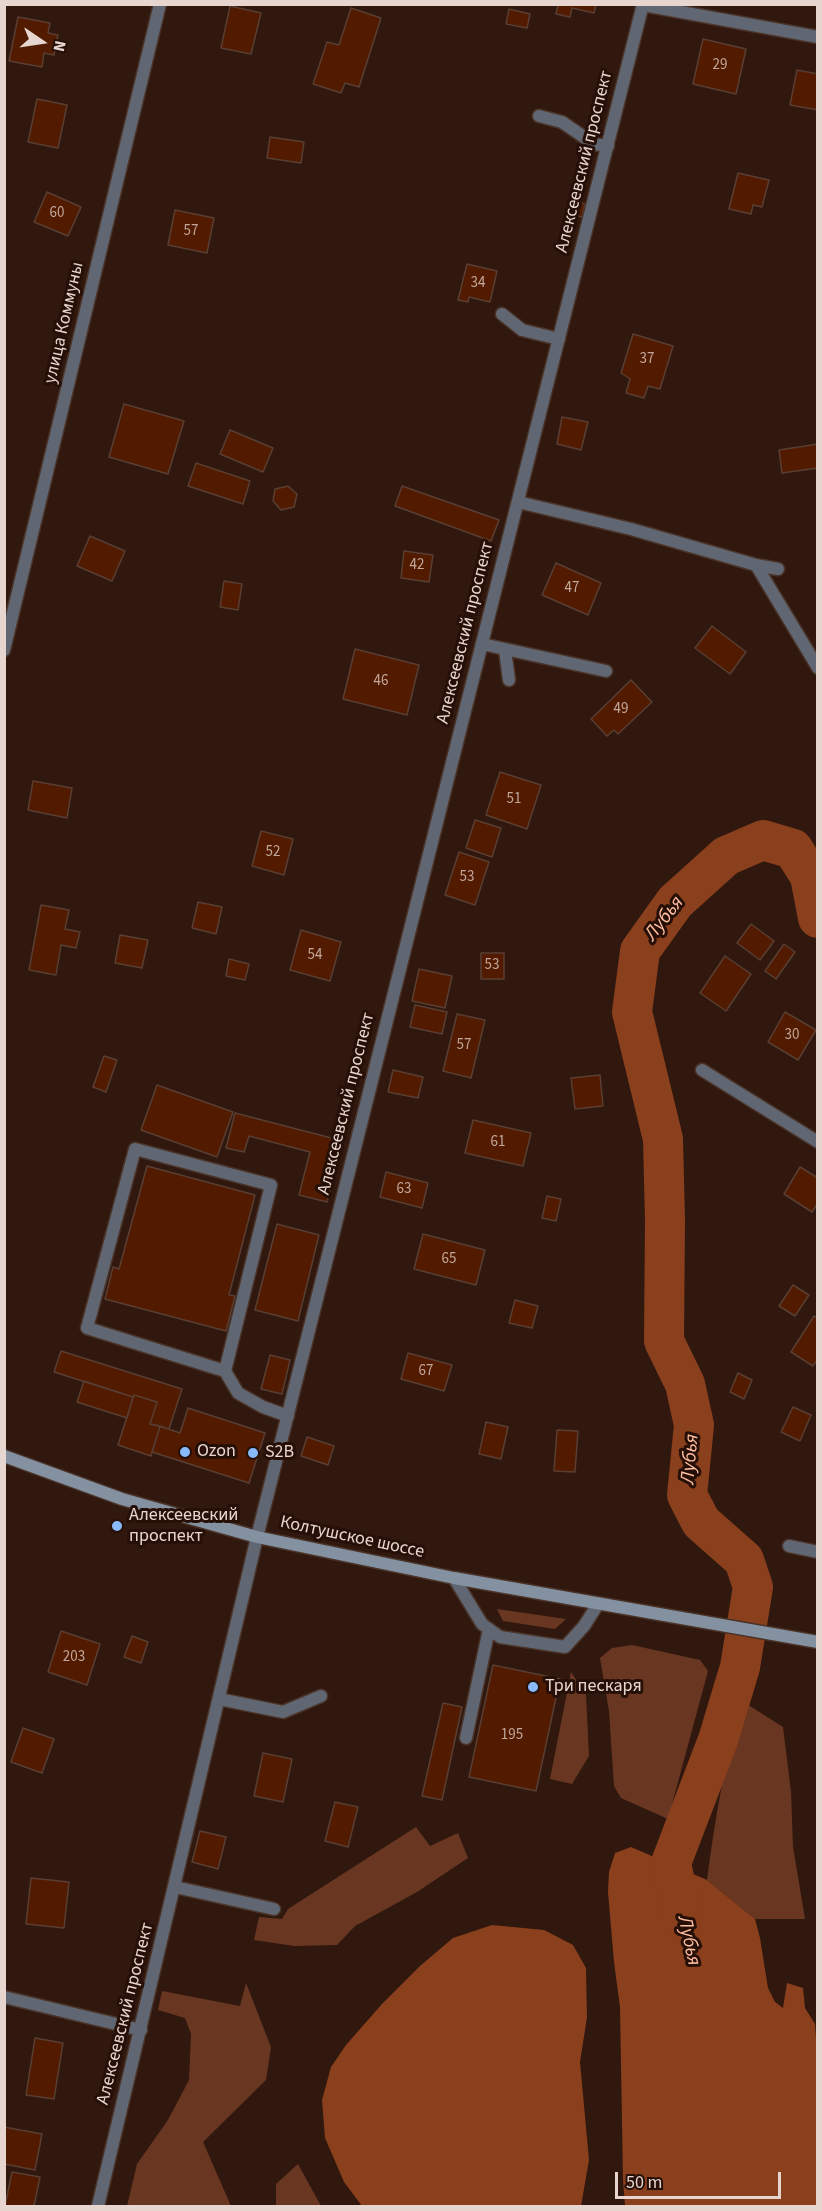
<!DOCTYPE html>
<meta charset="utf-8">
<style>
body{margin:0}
#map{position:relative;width:822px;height:2211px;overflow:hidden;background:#30180e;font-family:"Source Sans 3",sans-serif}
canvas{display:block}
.frame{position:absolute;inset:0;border:6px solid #e7d6cf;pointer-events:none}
.north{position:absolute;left:12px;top:12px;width:60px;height:60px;-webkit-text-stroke:4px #260f06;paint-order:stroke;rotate:103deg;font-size:16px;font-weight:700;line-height:24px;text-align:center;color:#e7d6cf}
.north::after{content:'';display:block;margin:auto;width:21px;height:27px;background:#e7d6cf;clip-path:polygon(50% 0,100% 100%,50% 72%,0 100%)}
.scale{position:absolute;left:615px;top:2172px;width:166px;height:27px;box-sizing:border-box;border:3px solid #e7d6cf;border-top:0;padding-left:8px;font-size:18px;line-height:21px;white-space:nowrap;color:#e7d6cf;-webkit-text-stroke:4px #260f06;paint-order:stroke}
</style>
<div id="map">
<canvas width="822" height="2211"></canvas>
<div class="frame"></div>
<div class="north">N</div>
<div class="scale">50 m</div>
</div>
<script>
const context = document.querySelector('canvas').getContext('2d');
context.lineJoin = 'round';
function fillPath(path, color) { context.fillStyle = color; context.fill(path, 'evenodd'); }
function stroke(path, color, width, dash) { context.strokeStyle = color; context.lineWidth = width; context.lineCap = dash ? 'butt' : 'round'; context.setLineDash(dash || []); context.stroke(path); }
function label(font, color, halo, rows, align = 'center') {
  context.font = font + ' "Source Sans 3",sans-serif'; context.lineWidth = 6; context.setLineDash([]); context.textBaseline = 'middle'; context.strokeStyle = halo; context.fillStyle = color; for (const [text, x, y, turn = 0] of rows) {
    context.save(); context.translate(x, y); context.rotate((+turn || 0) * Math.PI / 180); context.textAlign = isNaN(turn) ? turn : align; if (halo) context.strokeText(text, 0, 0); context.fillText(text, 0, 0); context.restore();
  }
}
fillPath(new Path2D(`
 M 497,1609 L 566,1619 L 555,1629 L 503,1621 Z
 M 632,1645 L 700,1660 L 708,1671 L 668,1819 L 621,1798 L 614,1786 L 609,1711 L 600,1658 L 612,1648 Z
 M 571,1672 L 586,1695 L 589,1756 L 572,1784 L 550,1779 Z
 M 742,1701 L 783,1727 L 791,1792 L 793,1847 L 805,1919 L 755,1919 L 707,1880 C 715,1819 725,1760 742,1701 Z
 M 416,1827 L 430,1846 L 458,1833 L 468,1858 L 417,1892 L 355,1926 L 337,1945 L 294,1946 L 254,1940 L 259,1917 L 282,1919 L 288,1909 Z
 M 246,1983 L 271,2047 L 266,2080 L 203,2142 L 231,2206 L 127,2206 L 137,2164 L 168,2120 L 189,2080 L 191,2034 L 185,2018 L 158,2010 L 162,1991 L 240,2006 Z
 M 298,2164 L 321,2206 L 276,2206 L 276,2184 Z`), '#693721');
fillPath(new Path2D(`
 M 631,1847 L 707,1880 L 755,1919 L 760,1938 L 768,1988 L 775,2002 L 783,2008 L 787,1983 L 803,1988 L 805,2008 L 815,2024 L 818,2067 L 817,2206 L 625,2206 L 623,2180 L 620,2007 L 614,1962 L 608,1892 L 609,1872 L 615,1853 Z
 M 492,1925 L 544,1930 L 573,1945 L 586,1968 L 587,2017 L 580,2062 L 589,2160 L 581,2206 L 362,2206 L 344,2182 L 325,2138 L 322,2100 L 331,2067 L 346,2045 L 382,2004 L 420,1966 L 453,1938 Z`), '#8a3f1d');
stroke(new Path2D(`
 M 682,1916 L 671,1863 L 718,1740 L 740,1667 L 753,1587 L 744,1560 L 701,1522 L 687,1495 L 694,1425 L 685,1384 L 664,1341 L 665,1220 L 663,1139 L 632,1012 L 640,951 L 675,902 L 726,856 L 763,840 L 793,849 L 810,876 L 818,918`), '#8a3f1d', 40);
const building = new Path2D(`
 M 555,4 L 596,4 L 594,13 L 572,8 L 570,17 L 556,14 L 558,5 Z
 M 230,6 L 261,13 L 251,54 L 221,48 Z
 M 351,8 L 381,18 L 359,87 L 345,83 L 341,93 L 313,84 L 327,42 L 339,45 Z
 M 509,9 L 530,14 L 527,28 L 506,24 Z
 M 18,17 L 50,23 L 48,33 L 58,35 L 54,55 L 44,53 L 42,67 L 9,61 Z
 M 703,39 L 746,49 L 736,94 L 693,84 Z
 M 797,70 L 818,74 L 818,110 L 790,105 Z
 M 37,99 L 67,105 L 58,148 L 28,142 Z
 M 270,137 L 304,142 L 301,163 L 267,158 Z
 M 738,173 L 769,180 L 762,207 L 753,205 L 751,214 L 729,209 Z
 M 47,192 L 81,207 L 68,236 L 34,222 Z
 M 578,202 L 585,204 L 582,217 L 575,215 Z
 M 175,210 L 214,218 L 207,253 L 168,245 Z
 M 467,264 L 497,271 L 490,302 L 469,297 L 468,302 L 458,300 Z
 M 633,334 L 673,346 L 660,389 L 648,386 L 644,398 L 626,393 L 630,379 L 621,373 Z
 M 124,404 L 184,421 L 168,474 L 109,457 Z
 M 562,417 L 588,422 L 581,450 L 557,444 Z
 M 230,430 L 273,448 L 263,472 L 220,454 Z
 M 818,444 L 818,468 L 782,473 L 779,450 Z
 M 196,463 L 250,481 L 243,504 L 188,486 Z
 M 288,486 L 297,494 L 294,507 L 281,510 L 273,501 L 275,489 Z
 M 402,486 L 499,520 L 491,541 L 395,506 Z
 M 90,536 L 125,551 L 112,581 L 77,566 Z
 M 404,551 L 433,555 L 429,582 L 401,578 Z
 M 556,563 L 601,583 L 588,615 L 542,595 Z
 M 224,581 L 242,584 L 238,610 L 220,607 Z
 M 712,626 L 746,652 L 730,674 L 695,648 Z
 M 355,649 L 419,665 L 407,715 L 343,699 Z
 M 631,680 L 652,702 L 618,734 L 614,730 L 607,736 L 591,719 Z
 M 500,772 L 541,785 L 527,829 L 486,815 Z
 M 33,781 L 72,788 L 67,818 L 28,810 Z
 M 475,820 L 501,828 L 492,857 L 466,848 Z
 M 261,831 L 293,839 L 284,875 L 252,866 Z
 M 459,852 L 489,862 L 475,905 L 445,895 Z
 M 198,902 L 222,907 L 216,934 L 192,928 Z
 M 41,905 L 69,910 L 65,929 L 80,932 L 76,948 L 61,945 L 56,975 L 29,970 Z
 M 751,924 L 774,941 L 760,960 L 737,943 Z
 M 301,930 L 341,942 L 330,981 L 290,970 Z
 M 120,935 L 148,940 L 142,968 L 115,963 Z
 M 784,944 L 795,952 L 776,979 L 765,971 Z
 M 481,953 L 504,953 L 504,979 L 481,979 Z
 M 725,956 L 751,974 L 726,1011 L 700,993 Z
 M 229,959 L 249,964 L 245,980 L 226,976 Z
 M 419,969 L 452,976 L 445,1008 L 412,1001 Z
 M 415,1005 L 447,1012 L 442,1034 L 410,1027 Z
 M 785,1012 L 816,1030 L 798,1060 L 768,1042 Z
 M 457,1014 L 485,1020 L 471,1078 L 443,1071 Z
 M 104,1056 L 117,1060 L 106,1092 L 93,1087 Z
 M 393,1070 L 423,1077 L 418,1098 L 388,1092 Z
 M 600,1075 L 603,1106 L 575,1109 L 571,1078 Z
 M 157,1085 L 233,1112 L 217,1157 L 141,1130 Z
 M 235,1113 L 343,1141 L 327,1202 L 299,1195 L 310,1152 L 249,1136 L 244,1152 L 226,1148 Z
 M 473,1120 L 531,1133 L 523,1166 L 465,1153 Z
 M 147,1166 L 255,1195 L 229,1295 L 235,1296 L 226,1331 L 105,1299 L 113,1267 L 119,1269 Z
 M 800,1167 L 818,1178 L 818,1203 L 812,1212 L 784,1194 Z
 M 386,1172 L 428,1183 L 422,1208 L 380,1197 Z
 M 547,1196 L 561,1199 L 556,1221 L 542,1218 Z
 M 277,1224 L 319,1235 L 298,1321 L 255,1310 Z
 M 423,1234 L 485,1250 L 476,1285 L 414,1269 Z
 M 793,1285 L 809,1295 L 795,1316 L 779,1306 Z
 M 515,1300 L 538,1306 L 532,1328 L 509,1323 Z
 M 814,1316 L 818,1318 L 818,1359 L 813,1366 L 791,1352 Z
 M 61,1351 L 182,1389 L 169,1429 L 150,1424 L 157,1402 L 134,1395 L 133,1397 L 54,1372 Z
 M 408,1353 L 452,1365 L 444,1391 L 401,1379 Z
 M 270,1355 L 290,1360 L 282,1394 L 261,1389 Z
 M 738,1373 L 752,1380 L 744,1399 L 730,1392 Z
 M 84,1381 L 133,1397 L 127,1418 L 77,1402 Z
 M 134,1395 L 157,1402 L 150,1424 L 160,1426 L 151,1456 L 118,1445 Z
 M 793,1407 L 811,1415 L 800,1441 L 781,1432 Z
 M 188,1408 L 265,1433 L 249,1483 L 152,1452 L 160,1426 L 180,1433 Z
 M 486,1422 L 508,1427 L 501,1459 L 479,1454 Z
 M 557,1430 L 578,1431 L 575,1472 L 554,1471 Z
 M 307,1437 L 334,1446 L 328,1465 L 301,1456 Z
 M 61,1631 L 100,1644 L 87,1685 L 48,1672 Z
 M 132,1636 L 148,1642 L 141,1663 L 124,1657 Z
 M 493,1665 L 560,1679 L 536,1791 L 469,1777 Z
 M 443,1703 L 462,1707 L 442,1800 L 422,1796 Z
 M 23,1728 L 54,1739 L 42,1773 L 11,1762 Z
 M 263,1753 L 292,1759 L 283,1802 L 254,1796 Z
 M 335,1802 L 358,1807 L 348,1847 L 325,1841 Z
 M 200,1831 L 226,1837 L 218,1869 L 192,1862 Z
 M 31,1878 L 69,1882 L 64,1928 L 26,1924 Z
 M 35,2038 L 63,2043 L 54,2099 L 26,2095 Z
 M 4,2127 L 42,2134 L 35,2170 L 4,2164 Z
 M 12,2172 L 40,2177 L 34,2206 L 5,2206 Z`);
fillPath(building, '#521b00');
stroke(building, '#593e33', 1.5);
const service = new Path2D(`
 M 643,5 L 818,37
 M 539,116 L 562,122 L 594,144 L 608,146
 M 502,314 L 522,330 L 559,339
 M 482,644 L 606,671
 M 505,650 L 509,680
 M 702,1070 L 818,1142
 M 225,1371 L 271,1185 L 135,1149 L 87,1328 L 225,1371 L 238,1393 L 263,1407 L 288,1416
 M 789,1546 L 818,1552
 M 454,1578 L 482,1624 L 500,1637 L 565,1647 L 584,1626 L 598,1604
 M 219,1699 L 283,1712 L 321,1696
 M 466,1738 L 489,1629
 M 175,1887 L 274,1909`);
const minor = new Path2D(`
 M 518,502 L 631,529 L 756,565 L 818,668
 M 756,565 L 778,569
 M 4,650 L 160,4
 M 257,1537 L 643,4
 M 4,1997 L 141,2030`);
const tertiary = new Path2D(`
 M 98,2206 L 257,1537`);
const secondary = new Path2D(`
 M 4,1456 L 122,1499 L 257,1537 L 454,1578 L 818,1642`);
stroke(service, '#4a3329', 15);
stroke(minor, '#4a3329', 15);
stroke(tertiary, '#4a3329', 15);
stroke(secondary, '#4a3329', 15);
stroke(service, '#606772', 12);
stroke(minor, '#606772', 12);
stroke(tertiary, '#606772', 12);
stroke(secondary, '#8491a1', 12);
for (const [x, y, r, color] of [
 [185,1452,6,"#89bafc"],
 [253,1453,6,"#89bafc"],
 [117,1526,6,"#89bafc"],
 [533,1687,6,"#89bafc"]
]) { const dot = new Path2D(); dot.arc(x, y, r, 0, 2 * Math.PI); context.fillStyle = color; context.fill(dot); stroke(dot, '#260f06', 2); }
label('15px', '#c2a79b', null, [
 ["29",720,66],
 ["60",57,214],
 ["57",191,232],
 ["34",478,284],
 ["37",647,360],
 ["42",417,566],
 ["47",572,589],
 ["46",381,682],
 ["49",621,710],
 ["51",514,800],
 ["52",273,853],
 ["53",467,878],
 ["54",315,956],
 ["53",492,966],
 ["30",792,1036],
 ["57",464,1046],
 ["61",498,1143],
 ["63",404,1190],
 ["65",449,1260],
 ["67",426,1372],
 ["203",74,1658],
 ["195",512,1736]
]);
label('18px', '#e7d6cf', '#260f06', [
 ["Алексеевский проспект",585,162,-76],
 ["улица Коммуны",65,323,-77],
 ["Алексеевский проспект",466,633,-76],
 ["Алексеевский проспект",347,1104,-76],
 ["Колтушское шоссе",352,1538,12],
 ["Алексеевский проспект",126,2014,-76]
]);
label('18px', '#e7d6cf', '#260f06', [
 ["Ozon",197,1452],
 ["S2B",265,1453],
 ["Алексеевский",129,1516],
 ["проспект",129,1537],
 ["Три пескаря",545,1687]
], 'left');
label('italic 20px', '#ffbda1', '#260f06', [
 ["Лубья",665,919,-52],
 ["Лубья",691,1459,-85],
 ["Лубья",688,1941,78]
]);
</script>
